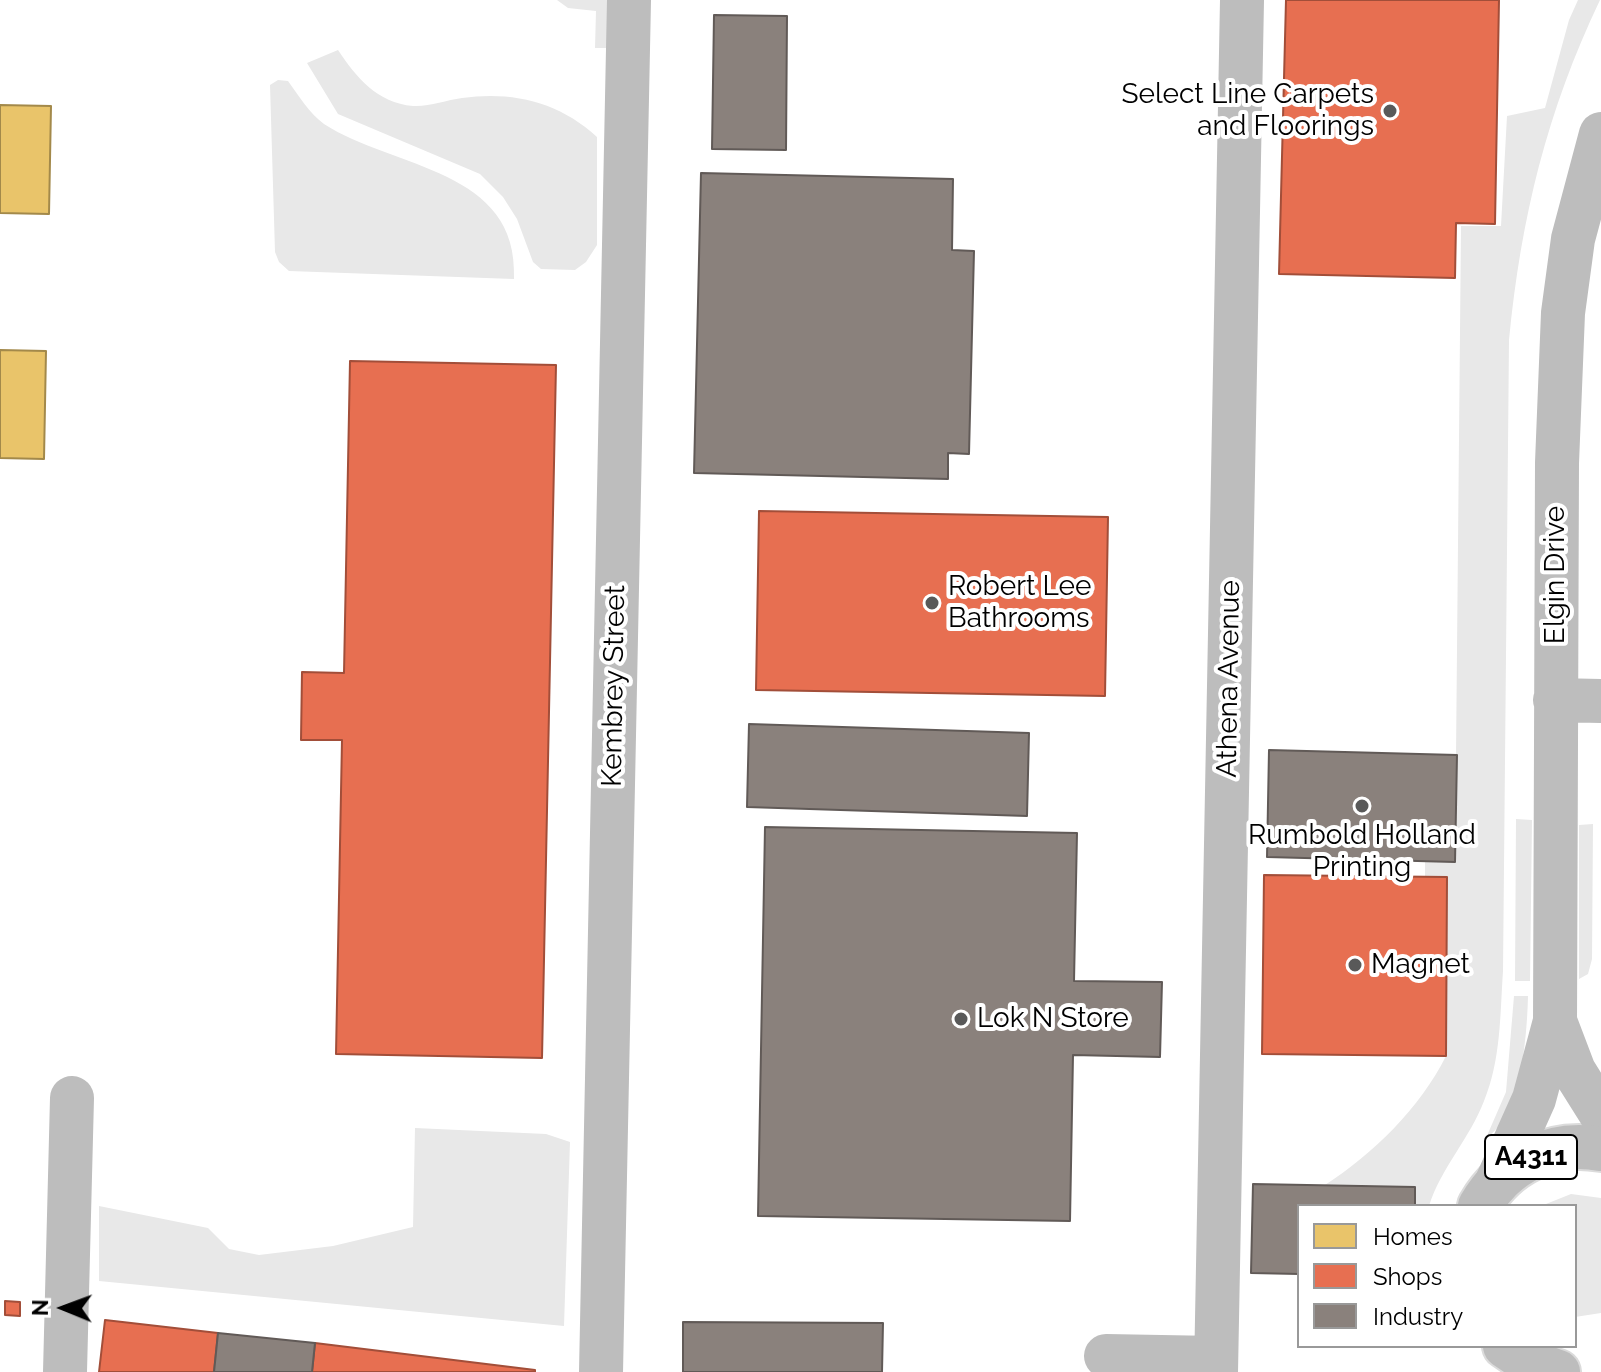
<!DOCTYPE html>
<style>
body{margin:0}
#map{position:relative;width:1601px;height:1372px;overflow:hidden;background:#fff;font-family:Raleway,sans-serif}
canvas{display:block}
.legend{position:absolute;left:1297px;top:1204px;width:280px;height:144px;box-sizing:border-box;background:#fff;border:2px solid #999;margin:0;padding:10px 14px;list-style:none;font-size:24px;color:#000}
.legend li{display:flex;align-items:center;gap:16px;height:40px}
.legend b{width:40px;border:2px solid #999}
.north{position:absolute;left:24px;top:1268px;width:80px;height:80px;-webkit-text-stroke:6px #fff;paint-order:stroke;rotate:271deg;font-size:22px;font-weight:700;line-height:32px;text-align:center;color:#000}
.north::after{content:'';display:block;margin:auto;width:28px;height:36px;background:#000;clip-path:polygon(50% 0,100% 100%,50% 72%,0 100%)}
</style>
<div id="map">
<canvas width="1601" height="1372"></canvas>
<ul class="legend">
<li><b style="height:22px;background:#e9c46a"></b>Homes</li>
<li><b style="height:22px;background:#e76f51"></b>Shops</li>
<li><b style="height:22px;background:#8a817c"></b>Industry</li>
</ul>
<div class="north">N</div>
</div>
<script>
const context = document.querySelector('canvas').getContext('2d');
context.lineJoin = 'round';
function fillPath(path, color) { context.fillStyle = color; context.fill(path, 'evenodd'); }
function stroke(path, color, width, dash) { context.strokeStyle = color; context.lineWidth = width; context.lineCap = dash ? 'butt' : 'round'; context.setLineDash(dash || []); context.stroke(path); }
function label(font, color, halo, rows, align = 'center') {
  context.font = font + ' Raleway,sans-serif'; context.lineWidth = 8; context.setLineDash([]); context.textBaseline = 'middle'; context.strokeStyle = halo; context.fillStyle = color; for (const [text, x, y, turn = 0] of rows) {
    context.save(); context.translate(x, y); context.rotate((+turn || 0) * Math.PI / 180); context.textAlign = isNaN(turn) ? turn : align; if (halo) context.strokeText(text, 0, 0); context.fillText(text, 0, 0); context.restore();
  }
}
fillPath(new Path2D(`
 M 557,0 L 609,0 L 608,48 L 595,48 L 596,11 L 568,8 Z
 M 1578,0 L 1600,0 C 1547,111 1521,217 1509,340 L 1503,971 C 1500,1015 1501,1060 1484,1101 C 1470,1138 1441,1168 1429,1206 L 1416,1206 L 1415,1187 L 1325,1185 C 1373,1154 1420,1108 1446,1056 L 1447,878 L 1425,877 L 1425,861 L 1455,861 L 1461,226 L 1501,226 L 1507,116 L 1545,108 L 1569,20 Z
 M 338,50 C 356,77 377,103 413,106 C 429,107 446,100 462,98 C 513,91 559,102 597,137 L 597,245 L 586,262 L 575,270 L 541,269 L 533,262 L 517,219 L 503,197 L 480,174 L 338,114 L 307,63 Z
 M 278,80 L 288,81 C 299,96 309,113 324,124 C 393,169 519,168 514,279 L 289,271 L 279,262 L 275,252 L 270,85 Z
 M 1516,819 L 1532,820 L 1530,981 L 1515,981 Z
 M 1593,824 L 1592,959 L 1588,974 L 1579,979 L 1579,825 Z
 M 1514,996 L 1528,996 C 1527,1034 1522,1116 1486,1138 L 1506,1092 Z
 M 415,1128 L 546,1134 L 570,1142 L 564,1326 L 99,1281 L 99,1206 L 208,1228 L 229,1249 L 259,1255 L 333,1246 L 413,1227 Z
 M 1571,1194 L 1601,1198 L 1601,1313 L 1575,1317 L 1575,1206 L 1541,1206 Z`), '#e8e8e8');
const homes = new Path2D(`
 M 0,105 L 51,106 L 49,214 L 0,213 Z
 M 0,350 L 46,351 L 44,459 L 0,458 Z`);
fillPath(homes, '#e9c46a');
stroke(homes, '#a3894a', 2);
const shops = new Path2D(`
 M 1286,0 L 1499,0 L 1495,224 L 1456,223 L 1455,278 L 1279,274 Z
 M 350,361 L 556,365 L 542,1058 L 336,1054 L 342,740 L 301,740 L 302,672 L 344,673 Z
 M 759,511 L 1108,517 L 1105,696 L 756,690 Z
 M 1264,875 L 1447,877 L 1446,1056 L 1262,1054 Z
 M 5,1301 L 20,1302 L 20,1316 L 5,1315 Z
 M 105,1320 L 218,1333 L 214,1372 L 99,1372 Z
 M 315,1343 L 535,1370 L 535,1372 L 312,1372 Z`);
fillPath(shops, '#e76f51');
stroke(shops, '#a24e39', 2);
const industry = new Path2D(`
 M 714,15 L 787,16 L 786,150 L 712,149 Z
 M 701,173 L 953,179 L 952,250 L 974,251 L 969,454 L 948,453 L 948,479 L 694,473 Z
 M 749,724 L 1029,733 L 1027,816 L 747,807 Z
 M 1269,750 L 1457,755 L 1455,862 L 1267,857 Z
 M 765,827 L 1077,833 L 1074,981 L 1162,982 L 1160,1057 L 1073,1055 L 1070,1221 L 758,1216 Z
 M 1253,1184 L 1415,1187 L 1415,1206 L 1299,1206 L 1299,1274 L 1251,1273 Z
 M 683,1322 L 883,1323 L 882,1372 L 683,1372 Z
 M 218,1333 L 315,1343 L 312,1372 L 214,1372 Z`);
fillPath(industry, '#8a817c');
stroke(industry, '#615a57', 2);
const major = new Path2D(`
 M 1480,1206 C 1505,1163 1551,1140 1601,1149
 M 1505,1346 L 1527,1361 L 1558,1372`);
stroke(major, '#dbdbdb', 48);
stroke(new Path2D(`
 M 1555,700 L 1601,701
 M 1555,1021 L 1574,1071 L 1601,1114
 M 1496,1184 L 1534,1099 L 1555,1021 L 1557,463 L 1563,313 L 1573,239 L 1601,134
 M 1106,1356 L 1216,1358
 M 65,1372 L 72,1098
 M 601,1372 L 629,0
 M 1216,1372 L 1242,0`), '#bdbdbd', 44);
stroke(major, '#bdbdbd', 44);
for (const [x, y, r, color] of [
 [1390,111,8,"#595959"],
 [932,603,8,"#595959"],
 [1362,806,8,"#595959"],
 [1355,965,8,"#595959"],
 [961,1019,8,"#595959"]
]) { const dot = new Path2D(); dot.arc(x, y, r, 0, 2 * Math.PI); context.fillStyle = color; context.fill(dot); stroke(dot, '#fff', 3); }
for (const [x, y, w] of [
 [1531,1157,92]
]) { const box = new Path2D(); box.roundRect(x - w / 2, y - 22, w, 44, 6); context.fillStyle = '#fff'; context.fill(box); stroke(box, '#000', 2); }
label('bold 26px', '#000', null, [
 ["A4311",1531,1157]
]);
label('28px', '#000', '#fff', [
 ["Select Line Carpets",1374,95,"right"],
 ["and Floorings",1374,127,"right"],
 ["Robert Lee",948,587],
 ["Bathrooms",948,619],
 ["Rumbold Holland",1362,836,"center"],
 ["Printing",1362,868,"center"],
 ["Magnet",1371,965],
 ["Lok N Store",977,1019]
], 'left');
label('28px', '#000', '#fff', [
 ["Elgin Drive",1556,575,-90],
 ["Athena Avenue",1229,679,-89],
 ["Kembrey Street",614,686,-89]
]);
</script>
